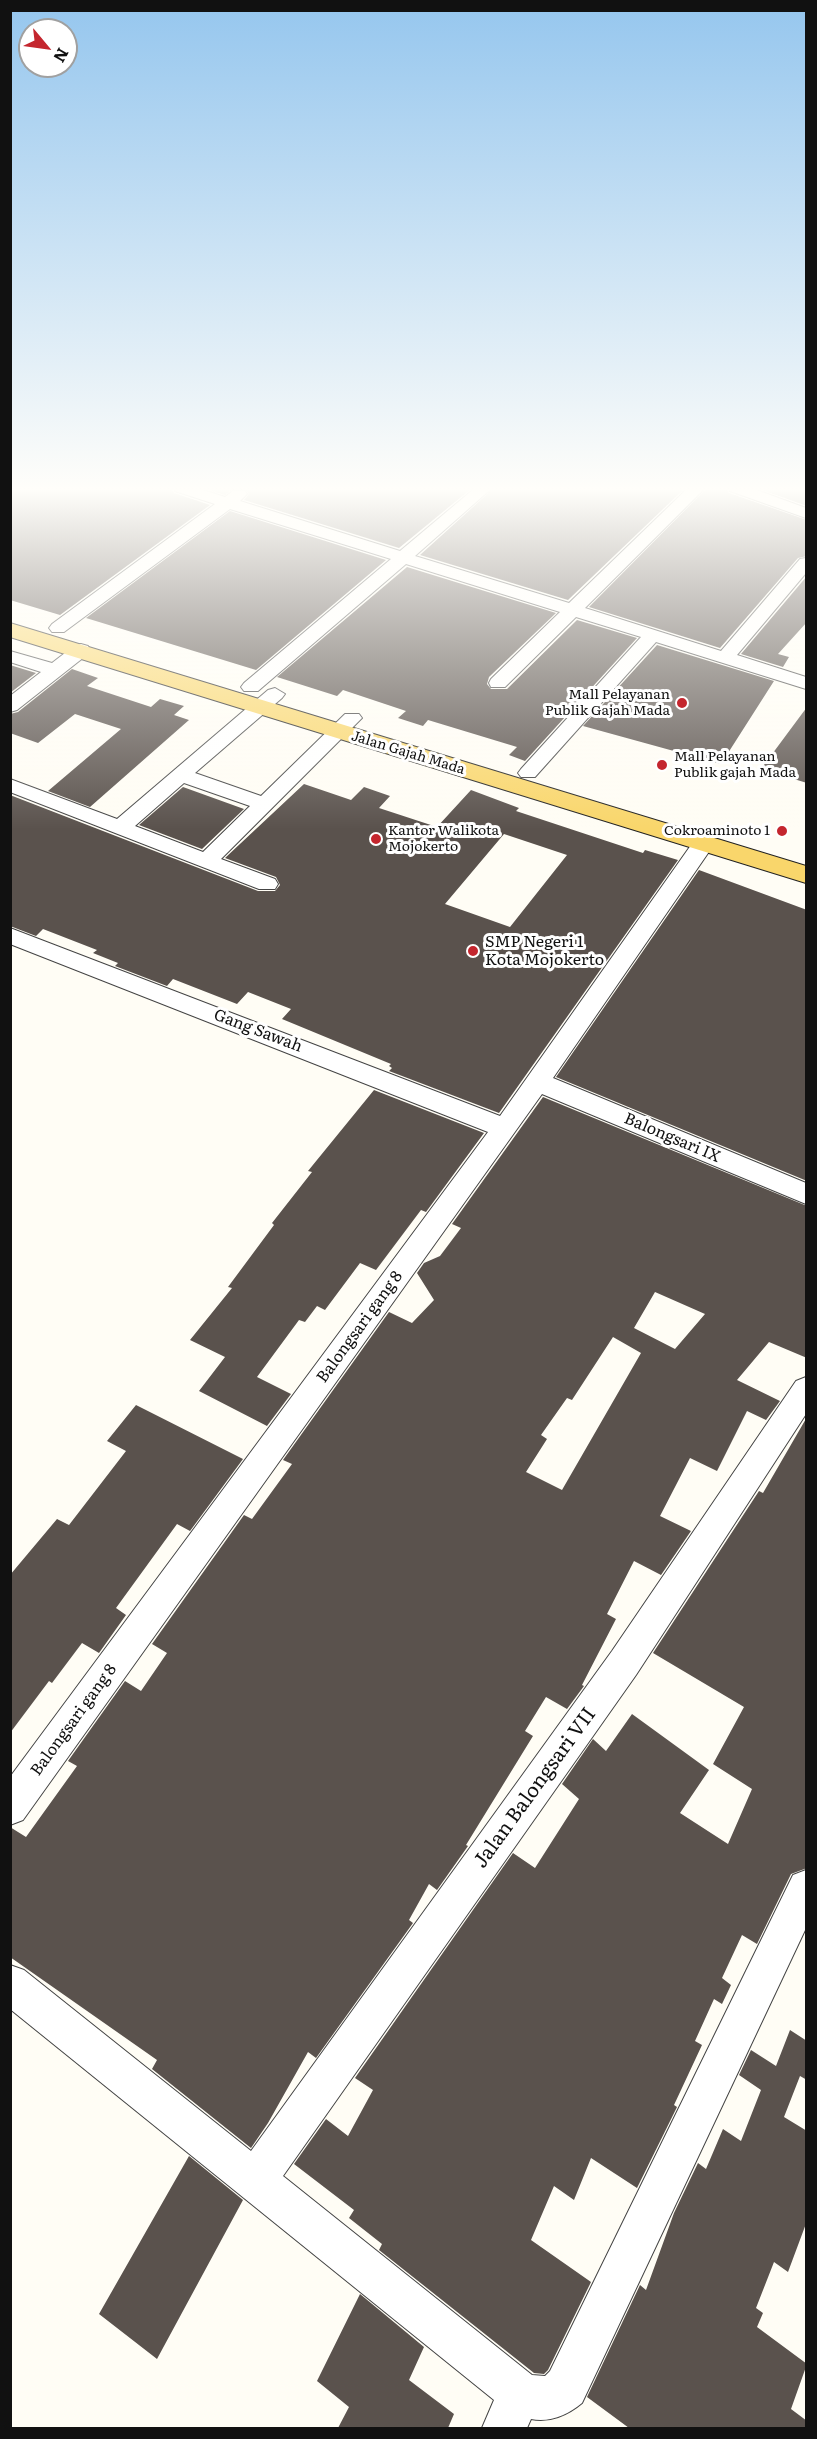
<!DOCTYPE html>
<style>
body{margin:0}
#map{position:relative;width:817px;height:2439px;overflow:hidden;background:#fffdf5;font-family:Literata,serif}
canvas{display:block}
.frame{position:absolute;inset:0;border:12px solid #111;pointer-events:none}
.north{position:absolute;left:18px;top:18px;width:60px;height:60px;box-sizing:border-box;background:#fff;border:2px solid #a0a0a0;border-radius:50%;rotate:119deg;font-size:16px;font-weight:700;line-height:24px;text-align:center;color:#111}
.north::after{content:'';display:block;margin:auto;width:21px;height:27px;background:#c4262e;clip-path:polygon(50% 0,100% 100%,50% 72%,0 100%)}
</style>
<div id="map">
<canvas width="817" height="2439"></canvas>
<div class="frame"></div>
<div class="north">N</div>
</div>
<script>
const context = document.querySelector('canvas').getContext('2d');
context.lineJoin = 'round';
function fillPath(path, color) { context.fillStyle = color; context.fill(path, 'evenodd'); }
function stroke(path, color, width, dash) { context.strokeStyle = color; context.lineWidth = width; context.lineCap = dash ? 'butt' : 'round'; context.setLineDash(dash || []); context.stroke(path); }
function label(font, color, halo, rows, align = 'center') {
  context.font = font + ' Literata,serif'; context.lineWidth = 6; context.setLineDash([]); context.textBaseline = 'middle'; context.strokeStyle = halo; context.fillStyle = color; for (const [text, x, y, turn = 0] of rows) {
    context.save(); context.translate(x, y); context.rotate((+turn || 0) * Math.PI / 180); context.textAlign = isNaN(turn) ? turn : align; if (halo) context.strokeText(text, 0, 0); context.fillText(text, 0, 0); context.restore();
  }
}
fillPath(new Path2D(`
 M 10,488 L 171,488 L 174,493 L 210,505 L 60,615 L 10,600 Z
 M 204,488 L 472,488 L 399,548 L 244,500 L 249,494 L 245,489 L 233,489 L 225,495 Z
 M 494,488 L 685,488 L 568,600 L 420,555 Z
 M 707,488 L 726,488 L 729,493 L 807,520 L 807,556 L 798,558 L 720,648 L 589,607 Z
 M 757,488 L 807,488 L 807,506 Z
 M 230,511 L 386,560 L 256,670 L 86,618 Z
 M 407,567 L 556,613 L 489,677 L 487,684 L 491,689 L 507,689 L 577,620 L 637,638 L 525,761 L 509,755 L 517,747 L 428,720 L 423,726 L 398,718 L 406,711 L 343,690 L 337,696 L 277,677 Z
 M 807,576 L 807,622 L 778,654 L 789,657 L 783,667 L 741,654 Z
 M 657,645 L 774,681 L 721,764 L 583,726 Z
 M 10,665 L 36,673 L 10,693 Z
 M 72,669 L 98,678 L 87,686 L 151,707 L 160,699 L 184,706 L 174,715 L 189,720 L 90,807 L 48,791 L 121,729 L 75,714 L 38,743 L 10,733 L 10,714 L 18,712 Z
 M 807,707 L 807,783 L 761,769 Z
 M 304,784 L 351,800 L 364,787 L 390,796 L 379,808 L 437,827 L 471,790 L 519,808 L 516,811 L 643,853 L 645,850 L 678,860 L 499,1113 L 389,1071 L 392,1068 L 389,1066 L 391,1064 L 282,1019 L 291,1009 L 248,992 L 237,1004 L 173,979 L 167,986 L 115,966 L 118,963 L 93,953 L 97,950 L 43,929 L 36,936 L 10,926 L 10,795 L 258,891 L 275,891 L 280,885 L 276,877 L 225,858 ZM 504,834 L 567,855 L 510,927 L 445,904 Z
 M 183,787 L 244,809 L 202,849 L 139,825 Z
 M 699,870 L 807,910 L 807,1181 L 556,1077 Z
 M 374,1090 L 484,1133 L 426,1212 L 421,1210 L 376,1270 L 360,1263 L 325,1310 L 317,1306 L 305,1322 L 299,1320 L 257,1377 L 291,1394 L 267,1426 L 199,1391 L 225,1357 L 190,1340 L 232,1288 L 228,1287 L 274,1225 L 272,1223 L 312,1172 L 308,1171 Z
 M 543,1097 L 807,1206 L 807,1358 L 769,1342 L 737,1380 L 780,1401 L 766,1420 L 747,1411 L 717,1471 L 690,1458 L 660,1516 L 691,1531 L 661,1575 L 634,1561 L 607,1614 L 616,1619 L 582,1685 L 584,1686 L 567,1709 L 546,1697 L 525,1731 L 533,1736 L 466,1845 L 468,1846 L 437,1890 L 429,1884 L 409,1920 L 413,1923 L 316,2058 L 308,2052 L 268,2123 L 251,2148 L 152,2069 L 157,2060 L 10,1957 L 10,1827 L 26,1837 L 77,1766 L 68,1761 L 125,1681 L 141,1691 L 167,1653 L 152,1644 L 244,1515 L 252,1519 L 292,1464 L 283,1460 L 389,1312 L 412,1323 L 434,1300 L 417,1273 L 424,1263 L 440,1256 L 461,1228 L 452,1224 ZM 655,1292 L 705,1314 L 675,1349 L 634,1328 ZM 613,1337 L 641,1353 L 562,1490 L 526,1472 L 547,1439 L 541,1435 L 567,1398 L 572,1400 Z
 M 136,1405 L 243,1459 L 190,1531 L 177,1524 L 116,1608 L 126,1615 L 99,1653 L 82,1643 L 52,1683 L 49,1681 L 10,1733 L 10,1575 L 57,1519 L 69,1525 L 126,1451 L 107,1441 Z
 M 807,1417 L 807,1868 L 791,1874 L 757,1944 L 742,1935 L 722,1978 L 731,1985 L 722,2004 L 714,1999 L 695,2041 L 702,2045 L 674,2105 L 677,2107 L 637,2188 L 591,2158 L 574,2200 L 554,2186 L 531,2240 L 591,2282 L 548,2370 L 544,2374 L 534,2373 L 379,2250 L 382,2244 L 349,2218 L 354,2210 L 294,2164 L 326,2119 L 348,2136 L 373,2090 L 355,2078 L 513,1853 L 535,1868 L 579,1799 L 562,1784 L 593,1739 L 606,1751 L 632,1714 L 709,1770 L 680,1813 L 728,1844 L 752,1789 L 713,1764 L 744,1707 L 653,1653 L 759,1491 L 763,1493 Z
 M 790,2030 L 807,2041 L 807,2080 L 800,2076 L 784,2117 L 807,2131 L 807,2221 L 788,2272 L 774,2262 L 756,2308 L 763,2313 L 757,2327 L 807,2364 L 791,2409 L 807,2421 L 807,2428 L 629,2428 L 587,2397 L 640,2285 L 646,2290 L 674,2213 L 698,2163 L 706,2169 L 723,2129 L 741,2141 L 761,2090 L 739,2075 L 751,2050 L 776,2066 Z
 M 189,2156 L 243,2200 L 157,2359 L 99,2314 Z
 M 360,2294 L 424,2347 L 409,2380 L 454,2414 L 448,2428 L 338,2428 L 349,2407 L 317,2381 Z`), '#5a524d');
const minor = new Path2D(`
 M 173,488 L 197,488 L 225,497 L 233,491 L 245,491 L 247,494 L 240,501 L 400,551 L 475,488 L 492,488 L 415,556 L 569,603 L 688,488 L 705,488 L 585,608 L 721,651 L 800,559 L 806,558 L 806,573 L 737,655 L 806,677 L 806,689 L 656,642 L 535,777 L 521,777 L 518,773 L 521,769 L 641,637 L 576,617 L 505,687 L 491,687 L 489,683 L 491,679 L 560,612 L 406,564 L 258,691 L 244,691 L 241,687 L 244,683 L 391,559 L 230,509 L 64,632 L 52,632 L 49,628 L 52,624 L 215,504 L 175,491 Z
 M 728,488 L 751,488 L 806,508 L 806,518 L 730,491 Z
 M 81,644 L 88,646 L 90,650 L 88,654 L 17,710 L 10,712 L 10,696 L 41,672 L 10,662 L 10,651 L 52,663 L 74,646 Z
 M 275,688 L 285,694 L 282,698 L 195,773 L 261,796 L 345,714 L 359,714 L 362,718 L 221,859 L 275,879 L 278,884 L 275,889 L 259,889 L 10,792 L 10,779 L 117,819 L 268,690 ZM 184,783 L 250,806 L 203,852 L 135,826 Z
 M 704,836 L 712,838 L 715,843 L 553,1078 L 806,1183 L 806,1204 L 542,1094 L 23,1820 L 10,1825 L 10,1777 L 488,1132 L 10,944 L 10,928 L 500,1116 L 696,838 Z
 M 806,1377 L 806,1414 L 636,1675 L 283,2176 L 532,2375 L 545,2376 L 550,2371 L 793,1875 L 806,1870 L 806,1928 L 582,2403 C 568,2415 549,2423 531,2419 L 527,2428 L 482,2428 L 494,2400 L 10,2009 L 10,1965 L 24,1970 L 251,2151 L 612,1651 L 796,1381 Z`);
const major = new Path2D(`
 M 10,623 L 806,866 L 806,883 L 10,637 Z`);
stroke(minor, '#444', 2);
stroke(major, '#222', 2);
fillPath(minor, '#fff');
fillPath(major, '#f9d66b');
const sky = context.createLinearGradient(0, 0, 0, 829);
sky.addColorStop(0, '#95c6ee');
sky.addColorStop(0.59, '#fffefa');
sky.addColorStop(1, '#fffefa00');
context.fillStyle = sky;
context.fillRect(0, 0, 817, 829);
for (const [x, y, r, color] of [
 [682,703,6,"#c4262e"],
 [662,765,6,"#c4262e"],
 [782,831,6,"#c4262e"],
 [376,839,6,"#c4262e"],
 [473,951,6,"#c4262e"]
]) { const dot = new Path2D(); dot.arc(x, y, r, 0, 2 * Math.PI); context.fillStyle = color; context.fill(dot); stroke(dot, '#fff', 2); }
label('14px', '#111', '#fff', [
 ["Mall Pelayanan",670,695],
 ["Publik Gajah Mada",670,711],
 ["Mall Pelayanan",674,757,"left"],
 ["Publik gajah Mada",674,773,"left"],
 ["Kantor Walikota",388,831,"left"],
 ["Mojokerto",388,847,"left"],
 ["Cokroaminoto 1",770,831]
], 'right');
label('14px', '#111', '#fff', [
 ["Jalan Gajah Mada",408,753,17]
]);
label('16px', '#111', '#fff', [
 ["SMP Negeri 1",485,942],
 ["Kota Mojokerto",485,960]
], 'left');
label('16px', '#111', '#fff', [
 ["Gang Sawah",258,1031,21],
 ["Balongsari IX",672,1138,23],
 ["Balongsari gang 8",360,1327,-54],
 ["Balongsari gang 8",74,1720,-54]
]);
label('20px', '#111', '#fff', [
 ["Jalan Balongsari VII",535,1788,-54]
]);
</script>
